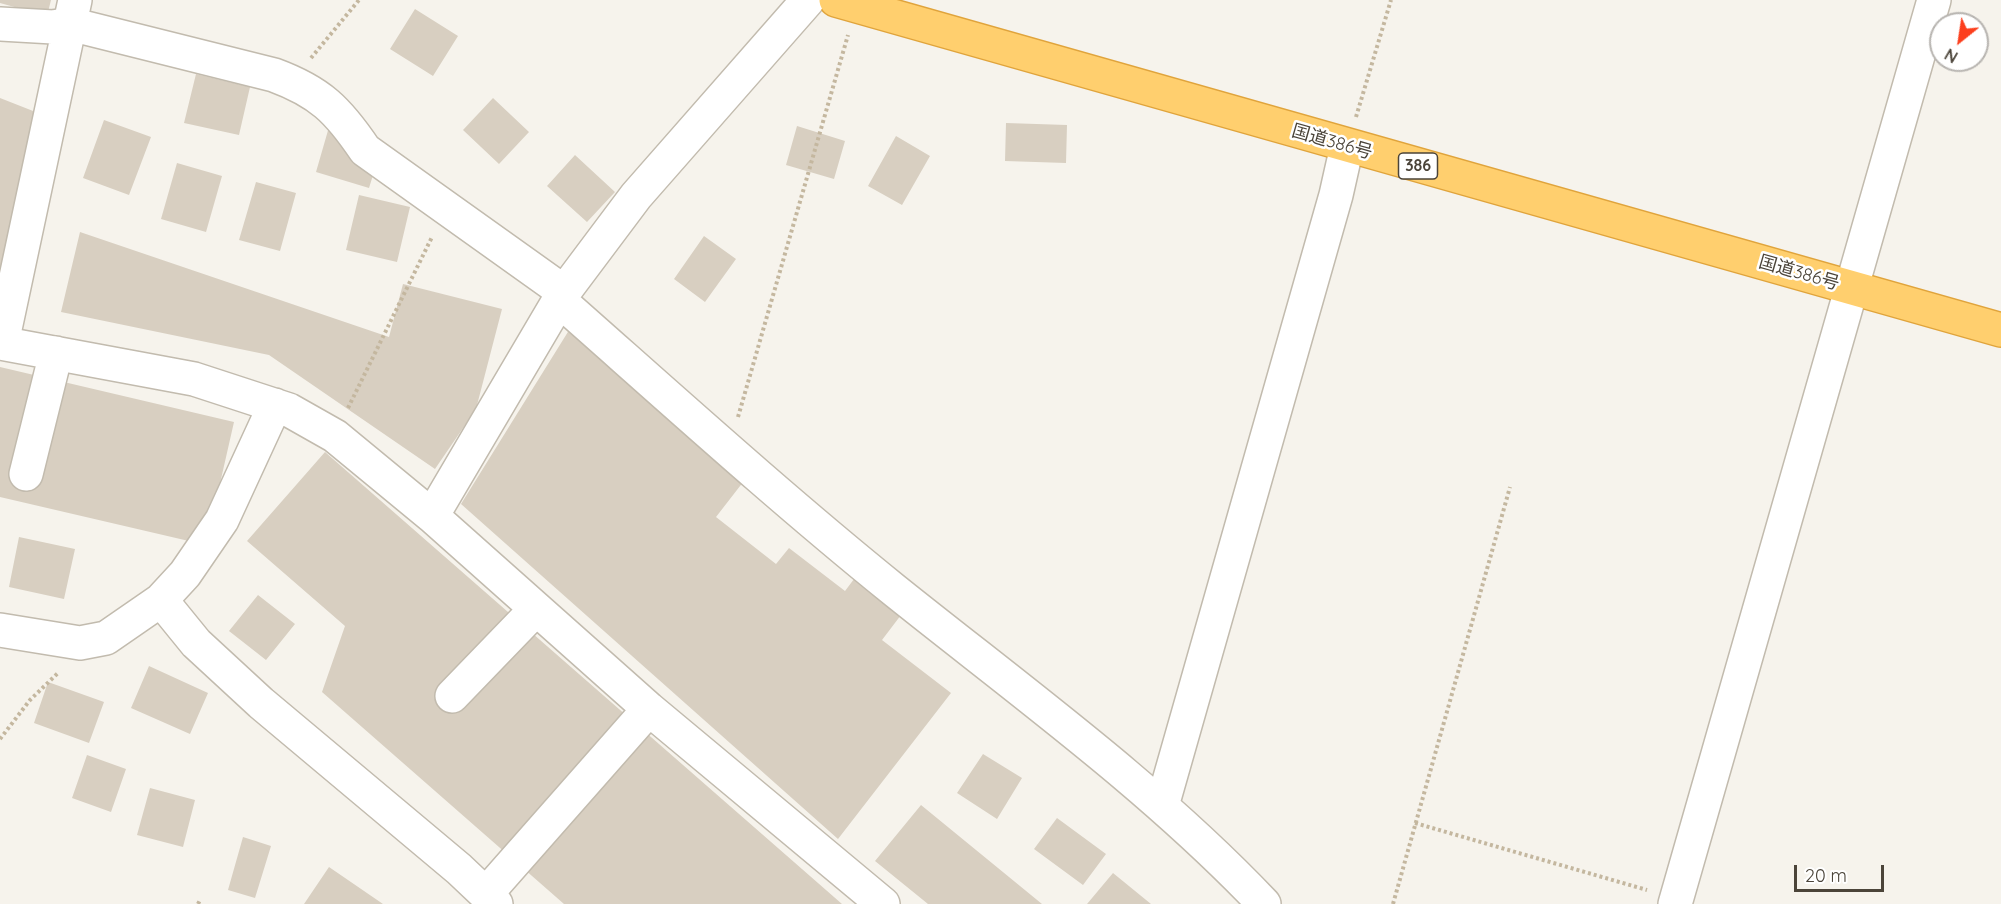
<!DOCTYPE html>
<meta charset="utf-8">
<style>
body{margin:0}
#map{position:relative;width:2001px;height:904px;overflow:hidden;background:#f6f3ec;font-family:Quicksand,sans-serif}
canvas{display:block}
.north{position:absolute;left:1929px;top:12px;width:60px;height:60px;box-sizing:border-box;background:#fff;border:2px solid #b7b4b0;border-radius:50%;rotate:210deg;font-size:16px;font-weight:700;line-height:24px;text-align:center;color:#4b4439}
.north::after{content:'';display:block;margin:auto;width:21px;height:27px;background:#fc3f1d;clip-path:polygon(50% 0,100% 100%,50% 72%,0 100%)}
.scale{position:absolute;left:1794px;top:865px;width:90px;height:27px;box-sizing:border-box;border:3px solid #4b4439;border-top:0;padding-left:8px;font-size:18px;line-height:21px;white-space:nowrap;color:#4b4439;-webkit-text-stroke:4px #fff;paint-order:stroke}
</style>
<div id="map">
<canvas width="2001" height="904"></canvas>
<div class="north">N</div>
<div class="scale">20 m</div>
</div>
<script>
const context = document.querySelector('canvas').getContext('2d');
context.lineJoin = 'round';
function fillPath(path, color) { context.fillStyle = color; context.fill(path, 'evenodd'); }
function stroke(path, color, width, dash) { context.strokeStyle = color; context.lineWidth = width; context.lineCap = dash ? 'butt' : 'round'; context.setLineDash(dash || []); context.stroke(path); }
function label(font, color, halo, rows, align = 'center') {
  context.font = font + ' Quicksand,"Noto Sans JP",sans-serif'; context.lineWidth = 5; context.setLineDash([]); context.textBaseline = 'middle'; context.strokeStyle = halo; context.fillStyle = color; for (const [text, x, y, turn = 0] of rows) {
    context.save(); context.translate(x, y); context.rotate((+turn || 0) * Math.PI / 180); context.textAlign = isNaN(turn) ? turn : align; if (halo) context.strokeText(text, 0, 0); context.fillText(text, 0, 0); context.restore();
  }
}
fillPath(new Path2D(`
 M 0,0 L 51,0 L 47,16 L 0,3 Z
 M 415,9 L 458,36 L 433,76 L 390,49 Z
 M 196,74 L 250,87 L 239,135 L 184,123 Z
 M 0,98 L 56,120 L 0,307 Z
 M 493,98 L 529,132 L 499,164 L 463,130 Z
 M 104,120 L 151,137 L 129,195 L 83,178 Z
 M 1006,123 L 1067,125 L 1066,163 L 1005,161 Z
 M 797,126 L 845,141 L 834,179 L 786,165 Z
 M 329,127 L 383,143 L 369,188 L 316,172 Z
 M 896,136 L 930,156 L 902,205 L 868,186 Z
 M 575,155 L 615,192 L 587,222 L 547,186 Z
 M 177,163 L 222,176 L 206,232 L 161,219 Z
 M 256,182 L 296,193 L 280,251 L 239,240 Z
 M 359,195 L 410,207 L 397,262 L 346,250 Z
 M 80,232 L 389,337 L 403,284 L 502,309 L 476,409 L 435,469 L 269,355 L 61,312 Z
 M 704,236 L 736,259 L 705,302 L 674,279 Z
 M 571,327 L 754,468 L 716,517 L 776,564 L 789,548 L 845,591 L 854,579 L 901,615 L 882,640 L 951,693 L 838,839 L 461,504 Z
 M 0,367 L 234,422 L 206,545 L 0,497 Z
 M 325,452 L 842,904 L 564,904 L 322,692 L 345,626 L 247,541 Z
 M 19,537 L 75,549 L 64,599 L 9,587 Z
 M 258,595 L 295,624 L 266,660 L 229,631 Z
 M 149,666 L 208,693 L 190,734 L 131,708 Z
 M 48,682 L 104,702 L 89,743 L 34,723 Z
 M 983,754 L 1022,778 L 997,819 L 957,793 Z
 M 87,755 L 126,769 L 111,812 L 72,798 Z
 M 150,788 L 195,800 L 183,847 L 137,835 Z
 M 921,805 L 1042,904 L 928,904 L 875,861 Z
 M 1057,818 L 1106,854 L 1083,885 L 1034,849 Z
 M 243,837 L 271,846 L 255,898 L 228,890 Z
 M 329,867 L 383,904 L 304,904 Z
 M 1113,873 L 1151,904 L 1087,904 Z`), '#d8cfc1');
const minor = new Path2D(`
 M 0,24 L 53,27 L 70,24 L 274,75 C 320,92 338,110 365,150 L 564,292
 M 559,300 C 670,398 779,497 894,590 C 1020,691 1153,787 1264,904
 M 0,343 L 194,379 L 289,410 L 335,436 L 432,516 L 649,709 L 883,904
 M 2,343 L 75,0
 M 26,474 L 56,353
 M 432,516 L 564,292 L 636,196 L 808,0
 M 161,600 L 196,643 L 261,703 L 459,869 L 496,904
 M 0,630 L 80,643 L 106,638 L 161,600 L 185,574 L 222,520 L 275,405
 M 452,696 L 536,609
 M 1162,806 L 1336,195 L 1347,146
 M 486,894 L 649,709
 M 1675,904 C 1762,603 1845,301 1934,0`);
const highway = new Path2D(`
 M 836,0 L 2001,330`);
stroke(minor, '#c2bbae', 36);
stroke(highway, '#e0a43c', 36);
stroke(new Path2D(`
 M 311,58 L 359,0
 M 1356,117 L 1391,0
 M 348,408 L 432,237
 M 738,417 L 848,35
 M 0,739 L 30,700 L 59,672
 M 1415,823 L 1647,890
 M 198,904 L 200,900
 M 1393,904 L 1510,487`), '#c4b79f', 4, [3, 3]);
stroke(minor, '#fff', 33);
stroke(highway, '#ffcf6e', 33);
for (const [x, y, w] of [
 [1418,166,39]
]) { const box = new Path2D(); box.roundRect(x - w / 2, y - 13, w, 26, 4.5); context.fillStyle = '#fff'; context.fill(box); stroke(box, '#4b4439', 1.5); }
label('bold 16px', '#4b4439', null, [
 ["386",1418,166]
]);
label('18px', '#4b4439', '#fff', [
 ["国道386号",1332,142,16],
 ["国道386号",1799,273,16]
]);
</script>
